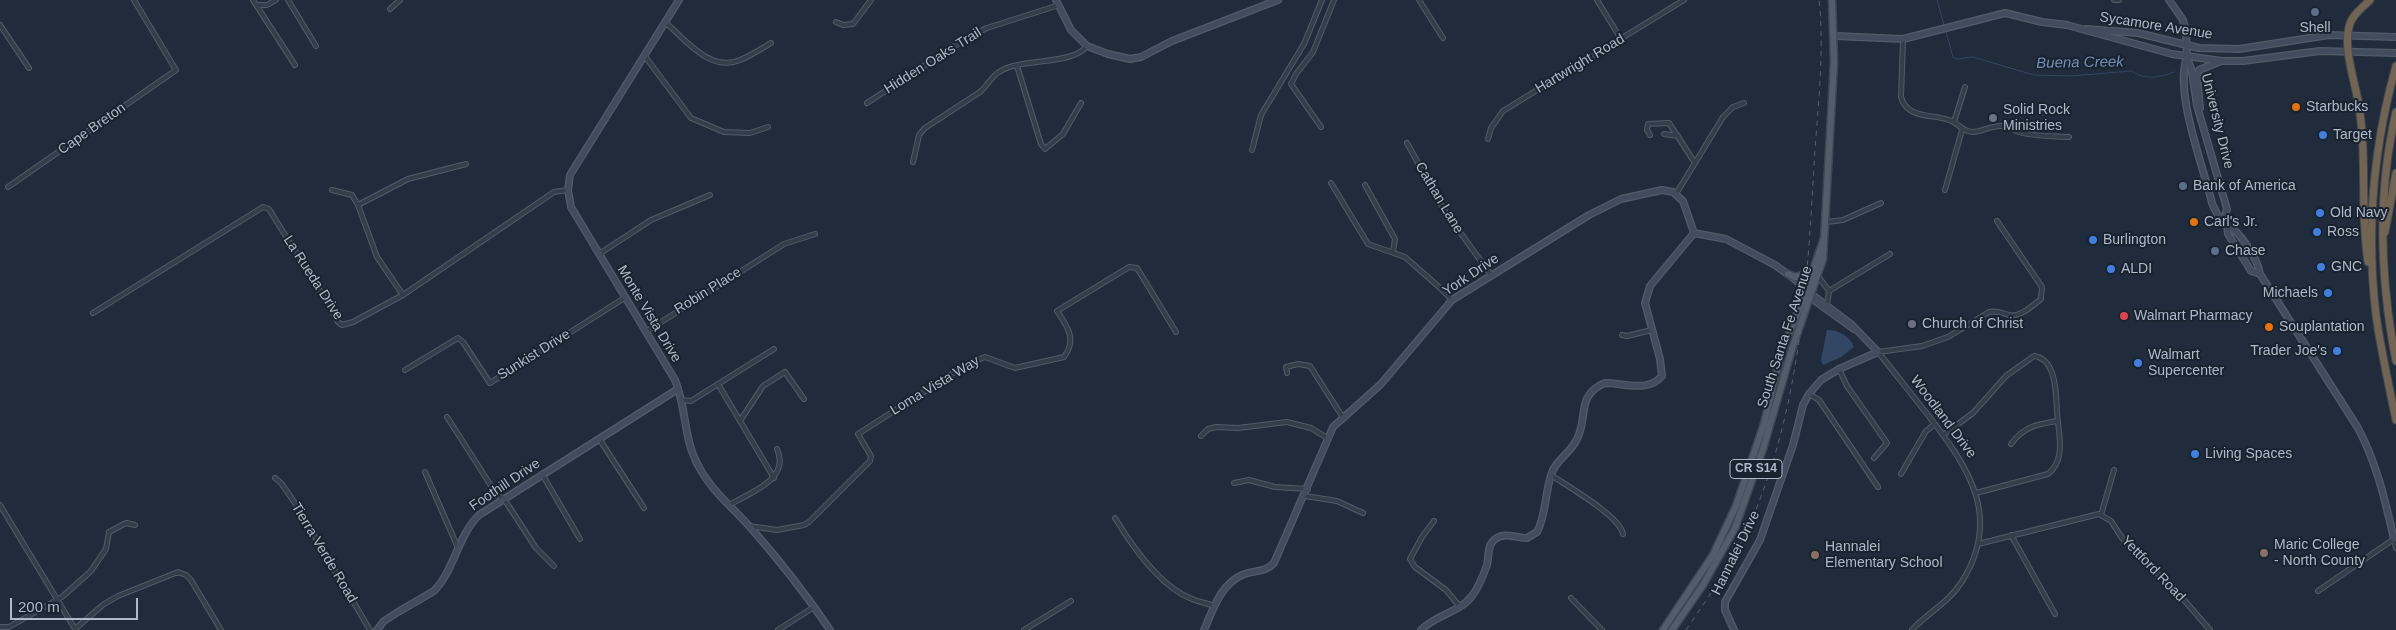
<!DOCTYPE html>
<style>
body{margin:0}
#map{position:relative;width:2396px;height:630px;overflow:hidden;background:#202c3b;font-family:Arial,sans-serif}
canvas{display:block}
.scale{position:absolute;left:10px;top:598px;width:128px;height:22px;box-sizing:border-box;border:2px solid #afb9c7;border-top:0;padding-left:6px;font-size:15px;line-height:18px;white-space:nowrap;color:#afb9c7;-webkit-text-stroke:4px #192330;paint-order:stroke}
</style>
<div id="map">
<canvas width="2396" height="630"></canvas>
<div class="scale">200 m</div>
</div>
<script>
const context = document.querySelector('canvas').getContext('2d');
context.lineJoin = 'round';
function fillPath(path, color) { context.fillStyle = color; context.fill(path, 'evenodd'); }
function stroke(path, color, width, dash) { context.strokeStyle = color; context.lineWidth = width; context.lineCap = dash ? 'butt' : 'round'; context.setLineDash(dash || []); context.stroke(path); }
function label(font, color, halo, rows, align = 'center') {
  context.font = font + ' Arial,sans-serif'; context.lineWidth = 4; context.setLineDash([]); context.textBaseline = 'middle'; context.strokeStyle = halo; context.fillStyle = color; for (const [text, x, y, turn = 0] of rows) {
    context.save(); context.translate(x, y); context.rotate((+turn || 0) * Math.PI / 180); context.textAlign = isNaN(turn) ? turn : align; if (halo) context.strokeText(text, 0, 0); context.fillText(text, 0, 0); context.restore();
  }
}
fillPath(new Path2D(`
 M 1827,330 C 1838,330 1850,336 1854,347 L 1841,357 L 1823,365 L 1821,360 Z`), '#324764');
stroke(new Path2D(`
 M 1937,0 L 1944,25
 M 1946,32 L 1953,57 L 1957,59 L 1973,57 L 2034,75 L 2071,76 L 2131,71 C 2145,80 2159,78 2174,72`), '#324764', 1);
const street = new Path2D(`
 M 253,0 L 295,65
 M 288,0 L 316,46
 M 1419,0 L 1443,38
 M 1597,0 L 1621,39
 M 2114,0 L 2119,0
 M 257,5 L 267,5 L 276,0
 M 390,9 L 400,0
 M 665,22 C 685,39 710,73 740,60 C 750,56 761,49 771,43
 M 836,22 L 843,25 L 853,24 L 871,0
 M 0,25 L 29,68
 M 1903,39 L 1901,97 C 1907,119 1932,114 1949,120 C 1959,123 1961,131 1972,132 C 1983,132 1991,125 2002,126 C 2008,126 2013,130 2019,132 C 2035,137 2053,136 2069,137
 M 644,55 L 691,118 L 724,132 L 750,133 L 768,127
 M 1017,66 L 1041,144 L 1045,149 L 1063,134 L 1081,103
 M 867,103 L 970,36 L 987,28 L 1059,5
 M 1954,122 L 1965,87
 M 1321,127 L 1291,84 L 1296,74 L 1313,52 L 1334,0
 M 1664,134 L 1678,136
 M 1650,135 L 1647,130 L 1648,124 L 1669,123 L 1695,163
 M 1488,139 L 1491,128 L 1503,111 L 1684,0
 M 1407,143 L 1444,210 L 1491,275
 M 1252,150 L 1261,115 L 1304,44 L 1322,0
 M 913,162 L 919,135 L 925,128 L 980,92 C 987,86 992,76 999,72 C 1021,57 1072,66 1087,46
 M 1331,183 L 1368,244 L 1405,257 L 1439,287 L 1452,300
 M 1365,185 L 1395,239 L 1393,252
 M 8,187 L 176,70 L 134,0
 M 332,190 L 352,195 L 358,205
 M 1945,190 L 1962,130
 M 1676,194 L 1723,117 L 1733,107 L 1744,103
 M 1826,222 L 1843,220 L 1881,203
 M 599,254 L 651,220 L 710,195
 M 1818,276 L 1829,291 L 1890,254
 M 403,295 L 377,257 L 358,205 L 408,179 L 466,164
 M 1827,305 L 1829,291
 M 93,313 L 263,207 L 269,209 C 292,247 317,283 338,322 L 342,325 L 353,322 L 403,295 L 554,192 L 568,190
 M 647,331 L 784,244 L 815,234
 M 1622,335 L 1627,336 L 1652,330
 M 1839,369 L 1847,386 L 1887,443 L 1874,458
 M 405,370 L 458,338 L 463,342 L 490,383 L 626,297
 M 1287,373 L 1286,367 L 1298,364 L 1310,366 L 1342,416
 M 718,384 L 774,478
 M 1809,394 L 1819,400 L 1878,487
 M 682,400 L 691,401 L 774,349
 M 447,417 L 497,495 L 504,499 L 536,548 L 554,566
 M 740,421 L 763,386 L 785,372 L 804,399
 M 1943,435 L 1973,413 L 2006,376 L 2034,356 C 2057,359 2056,395 2057,412 C 2058,432 2067,459 2048,474 L 1976,493
 M 1201,436 L 1208,429 L 1216,427 L 1238,428 L 1287,422 L 1311,428 L 1327,438
 M 600,440 L 644,508
 M 2011,444 C 2024,426 2038,424 2058,421
 M 425,472 L 458,548
 M 542,474 L 580,539
 M 1901,474 L 1926,431 L 1935,424
 M 1551,475 C 1567,486 1620,516 1623,534
 M 275,478 L 281,483 L 293,500 L 370,630
 M 1234,483 L 1249,480 L 1275,487 L 1308,489
 M 1305,496 L 1337,501 L 1363,513
 M 0,505 L 75,629
 M 729,505 C 750,493 791,479 777,449
 M 2101,515 L 2114,470
 M 1115,518 C 1132,546 1160,587 1192,599 C 1199,602 1207,603 1214,606
 M 1434,521 L 1422,537 L 1410,559 L 1415,567 L 1446,590 L 1460,607
 M 749,526 L 777,530 L 804,525 L 809,522 L 870,461 L 871,456 L 858,434 L 969,363 L 985,357 L 1015,368 L 1064,357 C 1077,340 1068,327 1057,311 L 1129,267 L 1137,268 L 1176,332
 M 2011,535 L 2055,614
 M 1978,544 L 2099,514 L 2111,521 L 2122,538 L 2138,557 L 2172,586 L 2210,630
 M 2318,591 L 2394,539 L 2396,548
 M 1571,598 L 1602,630
 M 0,627 L 9,627 L 62,597 L 91,571 L 106,549 L 109,532 L 126,523 L 135,525
 M 75,629 L 104,604 L 118,596 L 178,572 L 186,575 L 191,580 L 221,630
 M 778,630 L 814,607
 M 1024,630 L 1071,601
 M 1912,630 C 1927,613 1948,603 1961,583 C 2003,518 1969,468 1928,415 C 1911,394 1895,373 1878,352 L 1922,346 L 1948,337 L 1989,312 C 1998,310 2001,313 2009,315 C 2020,318 2033,305 2041,299 L 2042,287 L 1997,221`);
const secondary = new Path2D(`
 M 679,0 L 570,175 L 568,190 L 571,207 L 675,380 C 687,409 683,439 699,467 C 711,490 733,508 751,528 C 779,560 806,594 830,630
 M 1056,0 L 1071,30 L 1087,46 L 1108,54 L 1130,59 L 1141,57 L 1172,41 L 1278,0
 M 2169,0 L 2183,20 L 2186,32 L 2187,57 L 2192,72 L 2197,106 L 2227,209 L 2224,219
 M 2086,29 L 2138,33 L 2199,48 L 2239,49 L 2329,35 L 2396,37
 M 1835,36 L 1903,39 L 2005,13 L 2042,22 L 2067,25 L 2172,54 L 2222,61 L 2243,61 L 2320,51 L 2396,53
 M 2187,57 C 2174,91 2203,166 2212,203 L 2218,216 L 2224,219 L 2227,225 L 2228,234 L 2251,271 L 2260,274
 M 2200,108 L 2197,76 L 2199,70 L 2221,61
 M 2227,225 C 2240,231 2258,260 2260,274 L 2358,428 C 2377,464 2385,500 2394,539
 M 1694,233 L 1726,239 L 1775,265 L 1797,281 L 1811,298 L 1854,329
 M 377,630 L 384,621 L 398,612 L 434,591 C 455,569 457,537 479,515 L 678,389
 M 1204,630 C 1213,610 1220,585 1242,575 C 1253,570 1265,573 1274,563 L 1333,427 L 1381,384 L 1452,300 L 1589,215 L 1621,199 L 1662,190 L 1673,192 L 1683,201 L 1694,233
 M 1421,630 C 1435,615 1459,613 1472,596 C 1479,587 1483,576 1487,565 C 1489,557 1487,546 1494,540 C 1504,531 1516,538 1527,538 L 1537,532 C 1546,516 1545,493 1551,475 C 1555,461 1569,454 1576,441 C 1589,419 1575,395 1605,383 C 1624,383 1648,393 1662,376 L 1660,359 L 1645,303 L 1650,286 L 1694,233
 M 1734,630 L 1725,610 L 1725,602 L 1760,540 L 1793,445 L 1803,405 L 1809,394 L 1821,380 L 1839,369 L 1878,352 L 1852,325 L 1807,291`);
const primary = new Path2D(`
 M 1788,274 L 1795,277 L 1812,272
 M 1663,630 L 1713,555 L 1736,506 L 1764,424 L 1780,357 L 1806,291 L 1824,238
 M 1672,630 L 1703,585 L 1735,528 L 1763,449 L 1792,349 L 1823,259 L 1834,62 L 1832,0`);
const highway = new Path2D(`
 M 2396,66 C 2373,148 2366,231 2376,315 C 2381,351 2389,386 2396,420
 M 2396,112 C 2377,194 2380,279 2396,361
 M 2385,232 L 2396,173
 M 2368,262 C 2359,205 2369,147 2356,91 C 2352,73 2344,45 2349,27 C 2351,16 2362,8 2370,0`);
stroke(street, '#525c69', 6);
stroke(secondary, '#525c69', 8);
stroke(primary, '#3d4754', 9);
stroke(highway, '#3f4956', 9);
stroke(street, '#343e4b', 4);
stroke(secondary, '#414d5f', 5.5);
stroke(primary, '#525d6c', 6);
stroke(highway, '#726450', 7);
stroke(new Path2D(`
 M 1686,630 C 1709,596 1732,564 1749,526 C 1799,413 1807,289 1814,166 C 1817,112 1825,55 1819,0`), '#556273', 1, [5, 5]);
for (const [x, y, r, color] of [
 [2315,12,5,"#5c6f8a"],
 [2296,107,5,"#e8710a"],
 [1993,118,5,"#6b7280"],
 [2323,135,5,"#3f7fe0"],
 [2183,186,5,"#5c6f8a"],
 [2320,213,5,"#3f7fe0"],
 [2194,222,5,"#e8710a"],
 [2317,232,5,"#3f7fe0"],
 [2093,240,5,"#3f7fe0"],
 [2215,251,5,"#5c6f8a"],
 [2321,267,5,"#3f7fe0"],
 [2111,269,5,"#3f7fe0"],
 [2328,293,5,"#3f7fe0"],
 [2124,316,5,"#e0444e"],
 [1912,324,5,"#6b7280"],
 [2269,327,5,"#e8710a"],
 [2337,351,5,"#3f7fe0"],
 [2138,363,5,"#3f7fe0"],
 [2195,454,5,"#3f7fe0"],
 [2264,553,5,"#8d6e63"],
 [1815,555,5,"#8d6e63"]
]) { const dot = new Path2D(); dot.arc(x, y, r, 0, 2 * Math.PI); context.fillStyle = color; context.fill(dot); stroke(dot, '#192330', 2); }
for (const [x, y, w] of [
 [1756,469,52]
]) { const box = new Path2D(); box.roundRect(x - w / 2, y - 9.5, w, 19, 4); context.fillStyle = '#192330'; context.fill(box); stroke(box, '#afb9c7', 1); }
label('bold 12px', '#afb9c7', null, [
 ["CR S14",1756,469]
]);
label('14px', '#afb9c7', '#192330', [
 ["Sycamore Avenue",2156,26,9],
 ["Hidden Oaks Trail",933,61,-32],
 ["Hartwright Road",1580,64,-31],
 ["University Drive",2217,121,76],
 ["Cape Breton",92,129,-35],
 ["Cathan Lane",1439,198,59],
 ["York Drive",1471,275,-34],
 ["La Rueda Drive",313,278,57],
 ["Robin Place",708,291,-32],
 ["Monte Vista Drive",649,314,59],
 ["South Santa Fe Avenue",1785,337,-72],
 ["Sunkist Drive",534,355,-32],
 ["Loma Vista Way",935,386,-31],
 ["Woodland Drive",1943,417,53],
 ["Foothill Drive",505,485,-34],
 ["Tierra Verde Road",324,553,59],
 ["Hannalei Drive",1736,553,-64],
 ["Yettford Road",2153,569,46]
]);
label('14px', '#afb9c7', '#192330', [
 ["Shell",2315,28,"center"],
 ["Starbucks",2306,107],
 ["Solid Rock",2003,110],
 ["Ministries",2003,126],
 ["Target",2333,135],
 ["Bank of America",2193,186],
 ["Old Navy",2330,213],
 ["Carl's Jr.",2204,222],
 ["Ross",2327,232],
 ["Burlington",2103,240],
 ["Chase",2225,251],
 ["GNC",2331,267],
 ["ALDI",2121,269],
 ["Michaels",2318,293,"right"],
 ["Walmart Pharmacy",2134,316],
 ["Church of Christ",1922,324],
 ["Souplantation",2279,327],
 ["Trader Joe's",2327,351,"right"],
 ["Walmart",2148,355],
 ["Supercenter",2148,371],
 ["Living Spaces",2205,454],
 ["Maric College",2274,545],
 ["- North County",2274,561],
 ["Hannalei",1825,547],
 ["Elementary School",1825,563]
], 'left');
label('italic 15px', '#748fb2', '#192330', [
 ["Buena Creek",2080,63,-1]
]);
</script>
